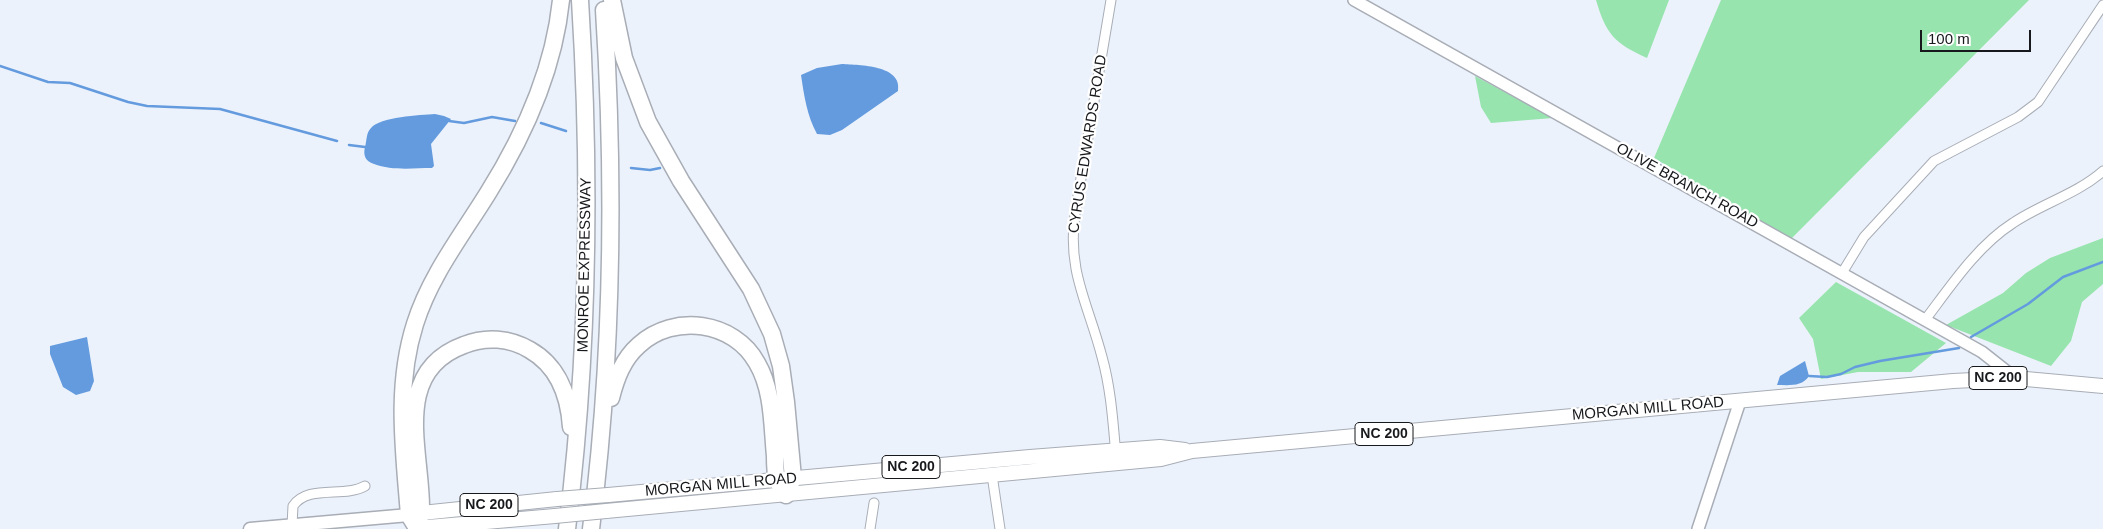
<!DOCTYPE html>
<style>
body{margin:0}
#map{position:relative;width:2103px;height:529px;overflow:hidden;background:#ecf2fb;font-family:Arial,sans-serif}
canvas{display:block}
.scale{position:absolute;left:1920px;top:30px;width:111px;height:22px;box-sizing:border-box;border:2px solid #17191c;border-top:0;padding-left:6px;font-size:15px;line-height:18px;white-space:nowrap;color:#17191c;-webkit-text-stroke:4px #fff;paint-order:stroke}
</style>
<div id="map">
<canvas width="2103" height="529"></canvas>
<div class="scale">100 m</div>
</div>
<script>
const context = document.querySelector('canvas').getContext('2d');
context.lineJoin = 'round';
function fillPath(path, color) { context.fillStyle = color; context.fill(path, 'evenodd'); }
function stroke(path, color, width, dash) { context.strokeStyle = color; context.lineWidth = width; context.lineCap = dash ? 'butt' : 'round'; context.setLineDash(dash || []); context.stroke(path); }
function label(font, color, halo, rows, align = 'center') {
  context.font = font + ' Arial,sans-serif'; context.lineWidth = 4.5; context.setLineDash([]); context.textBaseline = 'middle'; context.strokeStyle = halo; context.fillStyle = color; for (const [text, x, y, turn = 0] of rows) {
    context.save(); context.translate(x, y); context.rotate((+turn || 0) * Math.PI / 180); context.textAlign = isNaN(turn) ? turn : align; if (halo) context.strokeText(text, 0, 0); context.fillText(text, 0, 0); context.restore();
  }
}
fillPath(new Path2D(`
 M 1596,0 L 1669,0 L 1647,58 C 1614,43 1606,34 1596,0 Z
 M 1721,0 L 2029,0 L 1791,239 L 1654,158 Z
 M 1475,76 L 1553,118 L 1491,123 L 1481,107 Z
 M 2103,238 L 2103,284 L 2082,302 L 2071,341 L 2051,366 L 1946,325 L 2003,293 L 2026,273 L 2050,258 Z
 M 1836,282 L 1946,343 L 1911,372 L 1858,372 L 1821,379 L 1813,339 L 1799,318 Z`), '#97e4ae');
fillPath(new Path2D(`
 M 842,64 C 859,65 903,65 898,91 L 842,130 L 830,135 L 817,134 C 807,116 804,95 801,75 L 817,68 Z
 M 435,114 L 444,116 L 451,119 L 431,144 L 434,166 L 432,168 C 414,168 392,171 374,164 C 365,161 363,155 365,147 C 367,140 366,133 371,128 C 380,117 420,115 435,114 Z
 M 87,337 L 94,381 L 90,391 L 76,395 L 63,387 L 50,354 L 50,346 Z
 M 1805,361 L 1809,376 C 1802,387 1789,385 1777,385 L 1780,376 Z`), '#639bde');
stroke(new Path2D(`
 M 0,66 L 48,82 L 70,83 L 128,102 L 147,106 L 220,109 L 337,141
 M 449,121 L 464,123 L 492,117 L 515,121
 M 541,123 L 566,131
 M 349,145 L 365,147
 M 631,168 L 650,170 L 660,168
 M 1971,337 L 2028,304 L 2063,277 L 2103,262
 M 1809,376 L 1827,377 L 1841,374 L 1855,367 L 1880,361 L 1959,348`), '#639bde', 2.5);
const minor = new Path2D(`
 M 1111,0 L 1075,214 C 1067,272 1088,303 1102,357 C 1111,389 1113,422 1116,456
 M 1842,273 L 1864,237 L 1934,161 L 2018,117 L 2038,102 L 2103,5
 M 1925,320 C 1950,287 1977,246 2013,223 C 2041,204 2077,194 2103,171
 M 992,475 L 1000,529
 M 292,525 L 293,506 C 308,484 344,498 365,486
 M 870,529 L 874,503`);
const tertiary = new Path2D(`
 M 1354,0 L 1982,352 L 2015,378
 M 1698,529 L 1740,401`);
const secondary = new Path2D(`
 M 250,529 L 409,515`);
const primary = new Path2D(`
 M 608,495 L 1030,457 L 1160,447 L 1185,450
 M 606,511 L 1161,459 L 1192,451 L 1953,381 L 2015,378 L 2103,386
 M 412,514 L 557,499
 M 417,528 L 555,516`);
const motorway = new Path2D(`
 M 612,0 L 624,58 L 648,122 L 681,181 L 751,289 L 772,334 L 781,366 L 786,402 L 793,478 L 786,495
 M 611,398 C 616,378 623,359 639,345 C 674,313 734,321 757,363 C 773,390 772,425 775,456 C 775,463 775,472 777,479 C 778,484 783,490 786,495
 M 417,528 L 409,515 C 404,450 395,387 415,324 C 430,276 462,235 488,193 C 525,134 554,69 561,0
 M 417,528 C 418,523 421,516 421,510 C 422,453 390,372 464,345 C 486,336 510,338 530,350 C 558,366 569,396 571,427
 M 567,529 C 589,353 591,177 580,0
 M 591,529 C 613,356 615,183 604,10`);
stroke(minor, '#a8adb6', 11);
stroke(tertiary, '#a8adb6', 14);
stroke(secondary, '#a8adb6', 15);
stroke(primary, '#a8adb6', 16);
stroke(motorway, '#a8adb6', 19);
stroke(minor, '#fff', 9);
stroke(tertiary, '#fff', 11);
stroke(secondary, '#fff', 12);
stroke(primary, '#fff', 14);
stroke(motorway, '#fff', 16);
const primaryBridge = new Path2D(`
 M 557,499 L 608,495
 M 555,516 L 606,511`);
stroke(primaryBridge, '#a8adb6', 16, []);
stroke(primaryBridge, '#fff', 14);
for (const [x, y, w] of [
 [1998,378,58],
 [1384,434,58],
 [911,467,58],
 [489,505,58]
]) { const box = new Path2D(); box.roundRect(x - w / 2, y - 11.5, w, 23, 4); context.fillStyle = '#fff'; context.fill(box); stroke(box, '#17191c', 1); }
label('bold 14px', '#17191c', null, [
 ["NC 200",1998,378],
 ["NC 200",1384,434],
 ["NC 200",911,467],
 ["NC 200",489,505]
]);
label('15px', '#17191c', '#fff', [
 ["CYRUS EDWARDS ROAD",1088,144,-81],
 ["OLIVE BRANCH ROAD",1687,186,29],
 ["MONROE EXPRESSWAY",585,265,-89],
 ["MORGAN MILL ROAD",1648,409,-5],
 ["MORGAN MILL ROAD",721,485,-5]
]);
</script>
